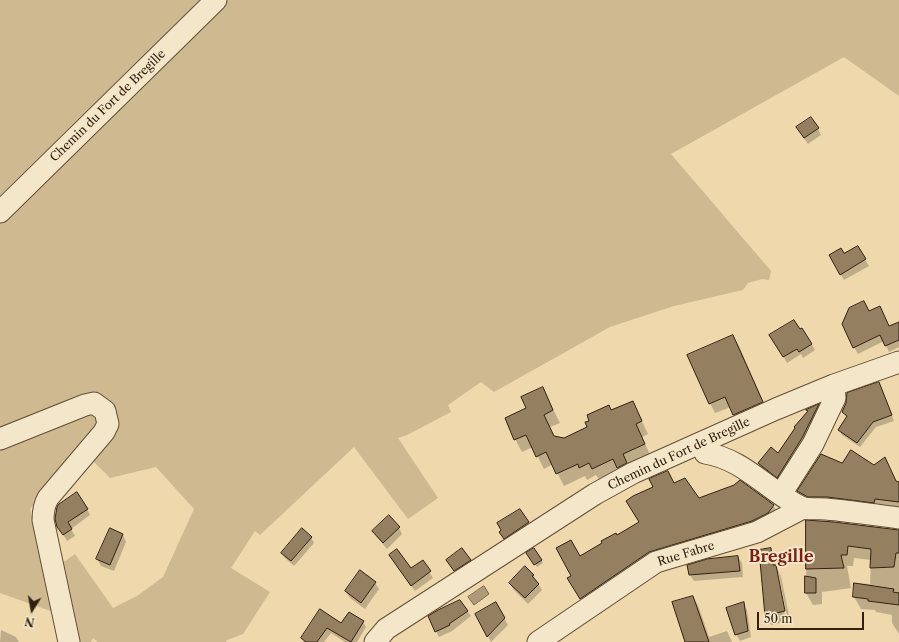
<!DOCTYPE html>
<style>
body{margin:0}
#map{position:relative;width:899px;height:642px;overflow:hidden;background:#eed8ac;font-family:"Libre Caslon Text",serif}
canvas{display:block}
.north{position:absolute;left:12px;top:590px;width:40px;height:40px;-webkit-text-stroke:3px #f4e6c9;paint-order:stroke;rotate:191deg;font-size:11px;font-weight:700;line-height:16px;text-align:center;color:#332110}
.north::after{content:'';display:block;margin:auto;width:14px;height:18px;background:#332110;clip-path:polygon(50% 0,100% 100%,50% 72%,0 100%)}
.scale{position:absolute;left:757px;top:612px;width:107px;height:18px;box-sizing:border-box;border:2px solid #332110;border-top:0;padding-left:5px;font-size:12px;line-height:14px;white-space:nowrap;color:#332110;-webkit-text-stroke:3px #f4e6c9;paint-order:stroke}
</style>
<div id="map">
<canvas width="899" height="642"></canvas>
<div class="north">N</div>
<div class="scale">50 m</div>
</div>
<script>
const context = document.querySelector('canvas').getContext('2d');
context.lineJoin = 'round';
function fillPath(path, color) { context.fillStyle = color; context.fill(path, 'evenodd'); }
function stroke(path, color, width, dash) { context.strokeStyle = color; context.lineWidth = width; context.lineCap = dash ? 'butt' : 'round'; context.setLineDash(dash || []); context.stroke(path); }
function label(font, color, halo, rows, align = 'center') {
  context.font = font + ' "Libre Caslon Text",serif'; context.lineWidth = 4; context.setLineDash([]); context.textBaseline = 'middle'; context.strokeStyle = halo; context.fillStyle = color; for (const [text, x, y, turn = 0] of rows) {
    context.save(); context.translate(x, y); context.rotate((+turn || 0) * Math.PI / 180); context.textAlign = isNaN(turn) ? turn : align; if (halo) context.strokeText(text, 0, 0); context.fillText(text, 0, 0); context.restore();
  }
}
fillPath(new Path2D(`
 M 0,0 L 899,0 L 899,96 L 844,57 L 671,154 L 771,271 L 769,280 L 762,279 L 748,283 L 743,290 L 674,306 L 610,327 L 494,392 L 481,382 L 448,405 L 451,412 L 407,435 L 398,438 L 438,498 L 408,519 L 354,447 L 260,535 L 255,531 L 231,568 L 270,592 L 243,634 L 227,640 L 226,642 L 98,642 L 93,638 L 91,642 L 79,642 L 61,564 L 75,554 L 113,608 L 137,596 L 163,577 L 194,509 L 156,467 L 110,478 L 92,460 L 78,451 L 30,509 L 56,613 L 0,593 Z`), '#ceb991');
const water = new Path2D(`
 M 484,586 L 489,594 L 474,605 L 468,597 Z`);
fillPath(water, '#ae9a77');
stroke(water, '#7d6a4e', 1);
fillPath(new Path2D(`
 M 818,129 L 821,135 L 808,144 L 801,134 Z
 M 857,247 L 869,266 L 844,280 L 830,256 L 844,255 Z
 M 869,312 L 889,327 L 899,323 L 899,347 L 889,352 L 884,341 L 858,354 L 854,347 Z
 M 802,329 L 815,350 L 803,358 L 801,354 L 787,363 L 774,341 Z
 M 733,336 L 739,346 L 768,412 L 740,424 L 731,407 L 715,413 L 710,403 Z
 M 879,383 L 894,421 L 876,427 L 860,447 L 842,435 L 839,430 L 847,418 L 843,412 Z
 M 543,389 L 560,423 L 550,427 L 555,437 L 564,439 L 589,428 L 611,412 L 633,402 L 648,434 L 642,437 L 651,457 L 600,481 L 596,475 L 587,480 L 585,476 L 564,486 L 553,464 L 544,469 L 533,447 L 522,452 L 515,439 L 527,409 Z
 M 818,406 L 822,411 L 781,483 L 763,470 L 759,464 L 778,454 L 809,412 L 807,410 Z
 M 885,458 L 896,482 L 899,483 L 899,508 L 802,498 L 798,491 L 842,464 L 874,466 Z
 M 674,484 L 699,499 L 773,505 L 778,513 L 657,558 L 586,606 L 573,586 L 573,577 L 580,558 L 640,523 Z
 M 87,509 L 90,515 L 71,529 L 75,536 L 67,541 L 58,526 Z
 M 520,510 L 532,529 L 508,544 L 504,538 Z
 M 807,521 L 899,530 L 899,634 L 892,623 L 892,615 L 876,612 L 875,610 L 861,609 L 854,597 L 855,583 L 870,584 L 871,560 L 854,558 L 853,566 L 847,566 L 851,588 L 822,592 L 822,604 L 813,605 L 806,593 Z
 M 399,528 L 402,534 L 387,549 L 377,537 L 373,531 Z
 M 110,530 L 123,535 L 126,542 L 114,571 L 101,566 L 97,559 Z
 M 311,537 L 314,543 L 294,566 L 285,558 L 282,553 Z
 M 534,549 L 543,563 L 537,567 L 529,556 Z
 M 770,550 L 776,559 L 777,569 L 781,576 L 790,621 L 771,625 L 766,616 ZM 776,571 L 779,574 L 787,616 L 785,616 Z
 M 738,557 L 742,563 L 743,577 L 694,581 L 690,575 L 688,566 Z
 M 470,561 L 473,567 L 458,577 L 451,566 Z
 M 394,562 L 411,570 L 423,562 L 433,578 L 415,591 Z
 M 533,575 L 542,590 L 528,604 L 513,589 L 510,583 Z
 M 375,583 L 379,589 L 365,609 L 350,598 L 346,592 Z
 M 693,597 L 698,605 L 709,637 L 727,631 L 732,642 L 686,642 Z
 M 460,601 L 471,616 L 452,631 L 439,637 L 436,631 Z
 M 496,603 L 508,625 L 491,642 L 476,614 Z
 M 744,604 L 747,610 L 751,637 L 740,641 L 736,634 Z
 M 320,610 L 341,624 L 363,622 L 366,627 L 357,642 L 345,642 L 331,633 L 324,642 L 304,642 L 302,638 Z
 M 1,630 L 16,637 L 19,642 L 0,642 Z`), '#0003');
const building = new Path2D(`
 M 811,117 L 819,128 L 804,138 L 796,127 Z
 M 858,246 L 866,259 L 840,275 L 829,255 L 841,248 L 844,253 Z
 M 864,301 L 869,311 L 880,306 L 889,326 L 899,322 L 899,340 L 885,346 L 880,335 L 853,348 L 842,324 L 849,308 Z
 M 794,320 L 800,329 L 802,328 L 812,344 L 799,352 L 797,349 L 783,357 L 769,335 Z
 M 733,335 L 763,402 L 733,415 L 725,397 L 709,404 L 687,355 Z
 M 879,382 L 892,415 L 873,422 L 857,443 L 838,430 L 847,416 L 842,412 L 846,403 L 847,393 Z
 M 543,387 L 553,410 L 544,415 L 554,436 L 564,438 L 587,427 L 585,422 L 589,421 L 587,415 L 609,405 L 611,410 L 633,401 L 642,421 L 636,424 L 645,444 L 623,454 L 627,463 L 617,468 L 613,459 L 592,469 L 589,463 L 579,468 L 578,464 L 556,474 L 546,452 L 536,457 L 526,435 L 514,440 L 505,418 L 526,408 L 521,397 Z
 M 819,404 L 802,438 L 777,478 L 758,463 L 771,447 L 778,453 L 795,428 L 794,427 L 808,411 L 806,410 Z
 M 851,450 L 874,465 L 885,457 L 896,481 L 899,482 L 899,502 L 875,499 L 874,503 L 827,497 L 808,497 L 797,491 L 821,454 L 842,463 Z
 M 668,471 L 674,483 L 685,478 L 699,498 L 734,485 L 740,480 L 774,505 L 768,513 L 752,521 L 649,552 L 580,599 L 567,578 L 571,576 L 556,548 L 571,540 L 580,556 L 602,543 L 601,541 L 616,533 L 617,535 L 639,522 L 626,501 L 633,496 L 653,487 L 649,479 Z
 M 77,492 L 88,509 L 68,522 L 72,529 L 63,535 L 57,527 L 55,519 L 57,507 L 58,505 Z
 M 520,509 L 529,522 L 504,539 L 499,532 L 501,530 L 497,523 Z
 M 389,515 L 400,527 L 383,543 L 372,531 Z
 M 806,520 L 834,522 L 899,530 L 899,553 L 896,553 L 894,567 L 870,568 L 871,549 L 848,546 L 847,555 L 841,555 L 844,568 L 806,569 Z
 M 110,528 L 123,534 L 110,565 L 96,559 Z
 M 302,528 L 312,537 L 291,561 L 281,553 Z
 M 462,548 L 471,560 L 454,571 L 446,560 Z
 M 534,548 L 542,560 L 534,565 L 526,553 Z
 M 771,548 L 773,565 L 776,565 L 785,611 L 765,616 L 759,550 Z
 M 397,549 L 411,568 L 423,560 L 431,571 L 411,586 L 389,555 Z
 M 738,556 L 740,571 L 689,575 L 687,565 L 707,559 Z
 M 525,566 L 534,575 L 532,576 L 539,584 L 525,598 L 509,583 Z
 M 360,570 L 376,582 L 361,603 L 345,591 Z
 M 805,576 L 816,578 L 816,593 L 805,593 Z
 M 854,583 L 894,589 L 893,592 L 899,593 L 899,605 L 868,601 L 868,599 L 853,597 Z
 M 693,596 L 709,642 L 685,642 L 672,602 Z
 M 460,600 L 468,611 L 449,624 L 450,625 L 435,632 L 428,616 L 438,610 Z
 M 496,602 L 505,618 L 487,637 L 475,614 Z
 M 744,602 L 748,631 L 735,635 L 726,608 Z
 M 320,609 L 341,623 L 349,612 L 364,621 L 351,642 L 327,628 L 317,642 L 306,642 L 301,638 Z`);
fillPath(building, '#948061');
stroke(building, '#332110', 1);
const minor = new Path2D(`
 M 0,212 L 216,0
 M 0,439 L 85,405 L 94,403 L 105,411 L 108,424 L 104,432 L 48,498 C 44,505 43,511 43,520 L 69,642
 M 705,453 C 744,459 768,491 801,507 C 808,510 818,508 826,509 C 850,511 875,515 899,518
 M 781,494 L 813,444 L 835,398 L 834,385
 M 375,642 L 386,629 L 595,494 L 633,473 L 776,409 L 834,385 L 899,362
 M 538,642 L 656,562 L 757,532 L 803,508`);
stroke(minor, '#624f37', 23);
stroke(minor, '#f4e6c9', 21);
label('12px', '#332110', '#f4e6c9', [
 ["Chemin du Fort de Bregille",108,106,-44],
 ["Chemin du Fort de Bregille",679,454,-25],
 ["Rue Fabre",686,554,-17]
]);
label('bold 16px', '#7a1f14', '#f4e6c9', [
 ["Bregille",781,557]
]);
</script>
